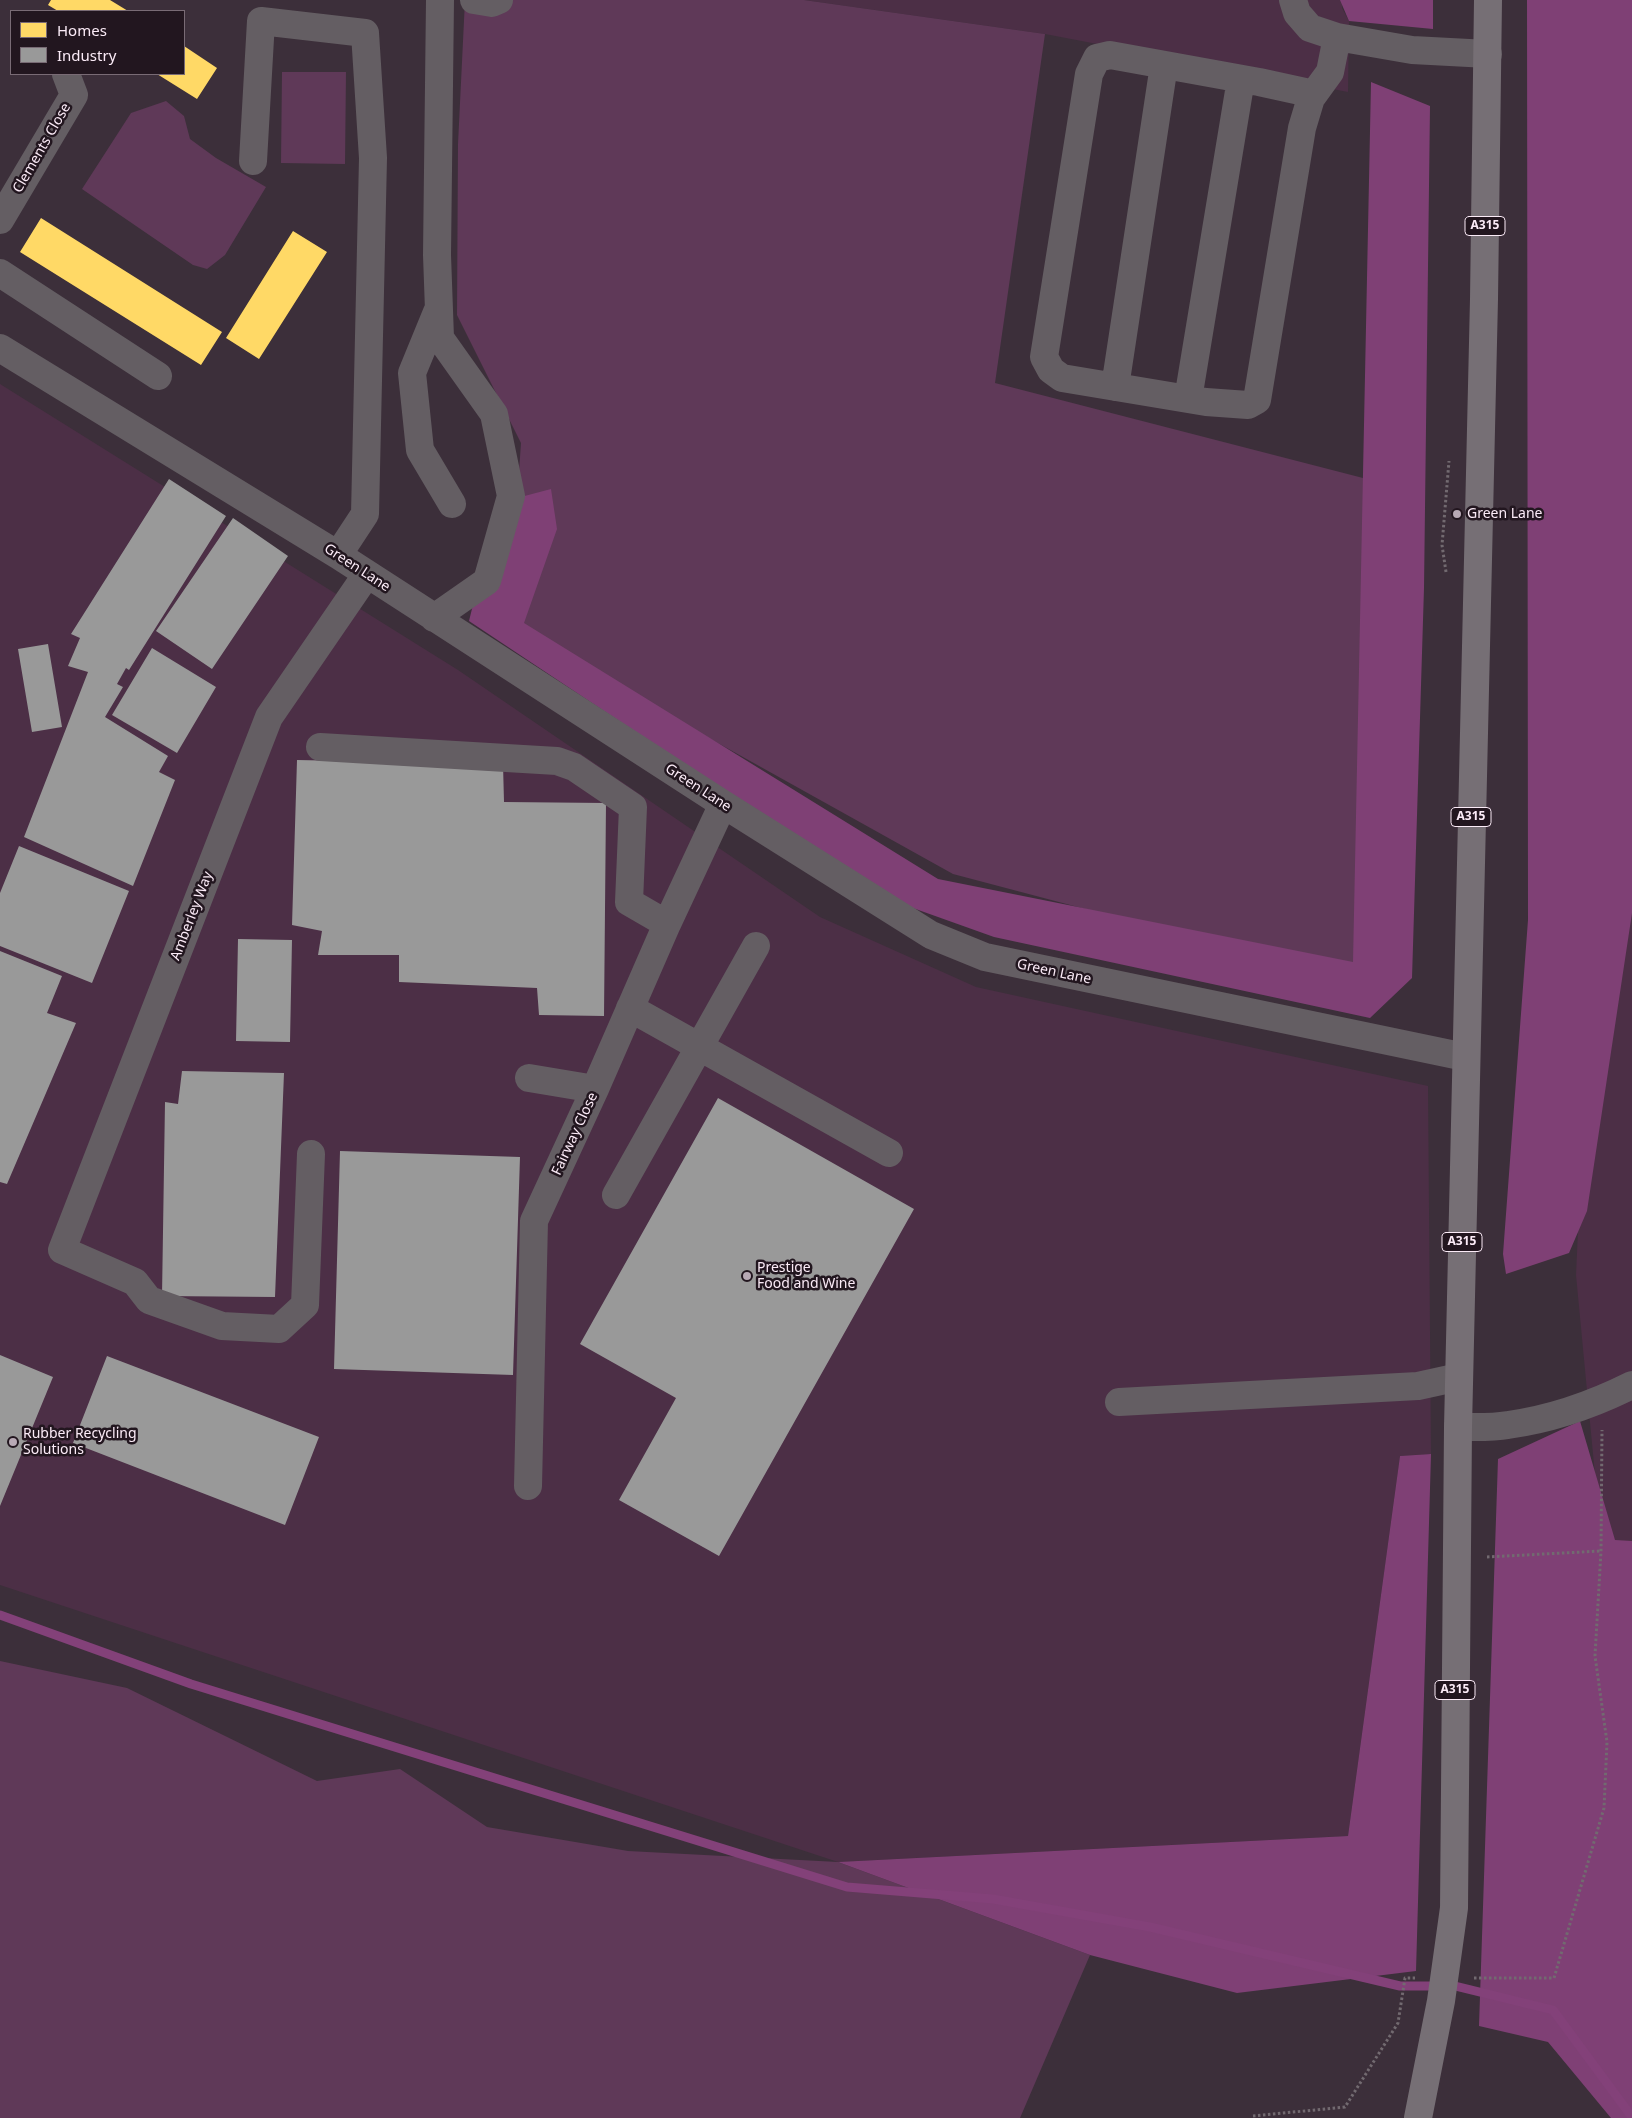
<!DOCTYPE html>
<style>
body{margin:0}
#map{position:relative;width:1632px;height:2118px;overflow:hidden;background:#3c2f3a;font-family:"Noto Sans",sans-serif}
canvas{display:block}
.legend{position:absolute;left:10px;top:10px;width:175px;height:65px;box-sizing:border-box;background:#22161f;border:1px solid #796b75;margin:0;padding:6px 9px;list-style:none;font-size:15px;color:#fbebf7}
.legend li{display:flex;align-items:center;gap:10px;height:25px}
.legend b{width:25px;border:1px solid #796b75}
</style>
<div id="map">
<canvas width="1632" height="2118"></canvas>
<ul class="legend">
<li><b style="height:14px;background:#ffd966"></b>Homes</li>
<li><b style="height:14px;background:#999"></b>Industry</li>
</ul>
</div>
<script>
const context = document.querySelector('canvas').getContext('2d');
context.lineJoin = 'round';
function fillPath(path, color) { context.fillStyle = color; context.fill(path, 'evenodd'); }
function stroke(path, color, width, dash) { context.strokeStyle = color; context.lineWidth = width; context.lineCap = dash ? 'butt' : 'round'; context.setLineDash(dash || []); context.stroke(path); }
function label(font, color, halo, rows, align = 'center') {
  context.font = font + ' "Noto Sans",sans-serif'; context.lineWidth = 5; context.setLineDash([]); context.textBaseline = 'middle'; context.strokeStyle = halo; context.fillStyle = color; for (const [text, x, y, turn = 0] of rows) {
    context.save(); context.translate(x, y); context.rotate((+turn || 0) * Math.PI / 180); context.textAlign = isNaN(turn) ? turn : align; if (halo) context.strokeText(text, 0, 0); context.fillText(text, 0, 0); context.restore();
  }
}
fillPath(new Path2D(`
 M 804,0 L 1343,0 L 1342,8 L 1349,21 L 1348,92 L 1045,34 Z
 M 1632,15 L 1632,1697 L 1613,1664 L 1576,1275 Z
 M 0,384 L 458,670 L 820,917 L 976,987 L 1428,1086 L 1431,1454 L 1400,1456 L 1348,1836 L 838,1862 L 0,1585 Z`), '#4c2f46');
fillPath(new Path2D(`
 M 465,0 L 804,0 L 1045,34 L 995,383 L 1394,486 L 1369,984 L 953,874 L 488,615 L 515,530 L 521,443 L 457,315 L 458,144 Z
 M 282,72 L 346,72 L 345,164 L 281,163 Z
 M 166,101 L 184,116 L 190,139 L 216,158 L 266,187 L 225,255 L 207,269 L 193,265 L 82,189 L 131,113 Z
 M 0,1661 L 127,1688 L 317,1781 L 400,1769 L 487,1827 L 628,1851 L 838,1862 L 1090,1955 L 1020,2118 L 0,2118 Z`), '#5f3958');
fillPath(new Path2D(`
 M 1340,0 L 1433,0 L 1433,29 L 1349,21 Z
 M 1527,0 L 1632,0 L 1632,913 L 1587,1211 L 1569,1253 L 1506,1274 L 1503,1254 L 1528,920 Z
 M 1371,82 L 1430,106 L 1424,588 L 1412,978 L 1370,1018 L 994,937 L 910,907 L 829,861 L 469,621 L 498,503 L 551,489 L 557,529 L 524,623 L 938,879 L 1353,962 Z
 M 1580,1421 L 1615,1540 L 1632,1541 L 1632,2118 L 1611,2118 L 1548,2042 L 1479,2026 L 1498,1459 Z
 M 1431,1454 L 1416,1971 L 1237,1993 L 1090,1955 L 838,1862 L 1348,1836 L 1400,1456 Z`), '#7f4075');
fillPath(new Path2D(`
 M 51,0 L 110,0 L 128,11 L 58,11 L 48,5 Z
 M 184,46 L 217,68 L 197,99 L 157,74 L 184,74 Z
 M 41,218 L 222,332 L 201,365 L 20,252 Z
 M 293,231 L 327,252 L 259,359 L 226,338 Z`), '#ffd966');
fillPath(new Path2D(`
 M 169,479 L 226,516 L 129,670 L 126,668 L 117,684 L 123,687 L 105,717 L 168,756 L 159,772 L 175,780 L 133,886 L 24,837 L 88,672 L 68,666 L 80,638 L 71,634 Z
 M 233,518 L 288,556 L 212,669 L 156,631 Z
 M 48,644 L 62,727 L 32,732 L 18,649 Z
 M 152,648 L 216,687 L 177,753 L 112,715 Z
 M 297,760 L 503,764 L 504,802 L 606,803 L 604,1016 L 539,1015 L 537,988 L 399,982 L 399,955 L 318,955 L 322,931 L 292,925 Z
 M 19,846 L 129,891 L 92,983 L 0,946 L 0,893 Z
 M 238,939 L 292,940 L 290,1042 L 236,1041 Z
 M 0,951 L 62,976 L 47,1013 L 76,1023 L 7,1184 L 0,1182 Z
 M 182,1071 L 284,1073 L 275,1297 L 162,1296 L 165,1102 L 178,1104 Z
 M 718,1098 L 914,1209 L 719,1556 L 619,1500 L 676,1398 L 580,1344 Z
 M 340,1151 L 520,1157 L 513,1375 L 334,1369 Z
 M 0,1355 L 53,1377 L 0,1506 Z
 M 107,1356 L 319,1437 L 285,1525 L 73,1443 Z`), '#999');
stroke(new Path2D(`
 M 0,1615 L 191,1684 L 847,1887 L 993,1899 L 1150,1927 L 1400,1986 L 1455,1986 L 1553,2010 L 1632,2117`), '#834179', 9);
stroke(new Path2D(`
 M 1446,572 L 1442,545 L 1449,461
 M 1487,1557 L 1601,1551
 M 1474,1978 L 1554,1978 L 1604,1808 L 1607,1742 L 1595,1656 L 1601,1551 L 1602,1430
 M 1253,2116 L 1345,2107 L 1398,2023 L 1405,1978 L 1415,1978`), '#726a70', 3, [2.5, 2.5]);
stroke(new Path2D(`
 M 474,0 L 492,3 L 499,0
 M 1293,0 L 1297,13 L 1310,28 L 1337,37 L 1412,50 L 1488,54
 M 1314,94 L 1259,82 L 1110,55 L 1097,58 L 1089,74 L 1044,357 L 1051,370 L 1062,378 L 1206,402 L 1248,405 L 1257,400 L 1302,128 L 1311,98 L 1314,94 L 1330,72 L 1337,37
 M 253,161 L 261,21 L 365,33 L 373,158 L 365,514 L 338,555
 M 0,220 L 74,95 L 66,74
 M 0,273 L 158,376
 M 437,312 L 412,373 L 420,450 L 452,504
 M 0,348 L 338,555 L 723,804 L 931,935 L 985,957 L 1465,1057
 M 1115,387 L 1164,65
 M 1188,399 L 1241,79
 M 434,618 L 487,581 L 511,496 L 494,414 L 440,338 L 437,255 L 440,0
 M 320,747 L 557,761 L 574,767 L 633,807 L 629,902 L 667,924
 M 630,1008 L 889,1153
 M 529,1078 L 595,1089
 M 311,1154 L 305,1305 L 279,1329 L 222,1326 L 149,1300 L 135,1282 L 62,1250 L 269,717 L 367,574
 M 616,1195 L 756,946
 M 1119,1402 L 1418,1386 L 1459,1377
 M 1458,1427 C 1474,1427 1491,1428 1508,1425 C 1552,1419 1592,1405 1632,1385
 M 528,1486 L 534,1221 L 595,1089 L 667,924 L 723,804`), '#645e63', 28);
stroke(new Path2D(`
 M 1418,2118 L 1441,2001 L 1454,1908 L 1458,1427 L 1484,299 L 1488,0`), '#766f75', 28);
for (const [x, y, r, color] of [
 [1457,514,5,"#b8a9b5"],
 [747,1276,5,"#b8a9b5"],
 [13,1442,5,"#b8a9b5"]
]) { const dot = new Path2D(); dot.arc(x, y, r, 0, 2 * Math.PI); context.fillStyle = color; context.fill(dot); stroke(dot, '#22161f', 2); }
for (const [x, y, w] of [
 [1485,226,40],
 [1471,817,40],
 [1462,1242,40],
 [1455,1690,40]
]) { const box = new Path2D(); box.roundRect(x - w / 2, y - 9.5, w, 19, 4); context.fillStyle = '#22161f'; context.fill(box); stroke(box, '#fbebf7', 1); }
label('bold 12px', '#fbebf7', null, [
 ["A315",1485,226],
 ["A315",1471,817],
 ["A315",1462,1242],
 ["A315",1455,1690]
]);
label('14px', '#fbebf7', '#22161f', [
 ["Clements Close",42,148,-60],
 ["Green Lane",357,568,33],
 ["Green Lane",698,788,33],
 ["Amberley Way",192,916,-69],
 ["Green Lane",1054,972,12],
 ["Fairway Close",575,1134,-65]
]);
label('14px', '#fbebf7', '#22161f', [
 ["Green Lane",1467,514],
 ["Prestige",757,1268],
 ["Food and Wine",757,1284],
 ["Rubber Recycling",23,1434],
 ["Solutions",23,1450]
], 'left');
</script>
